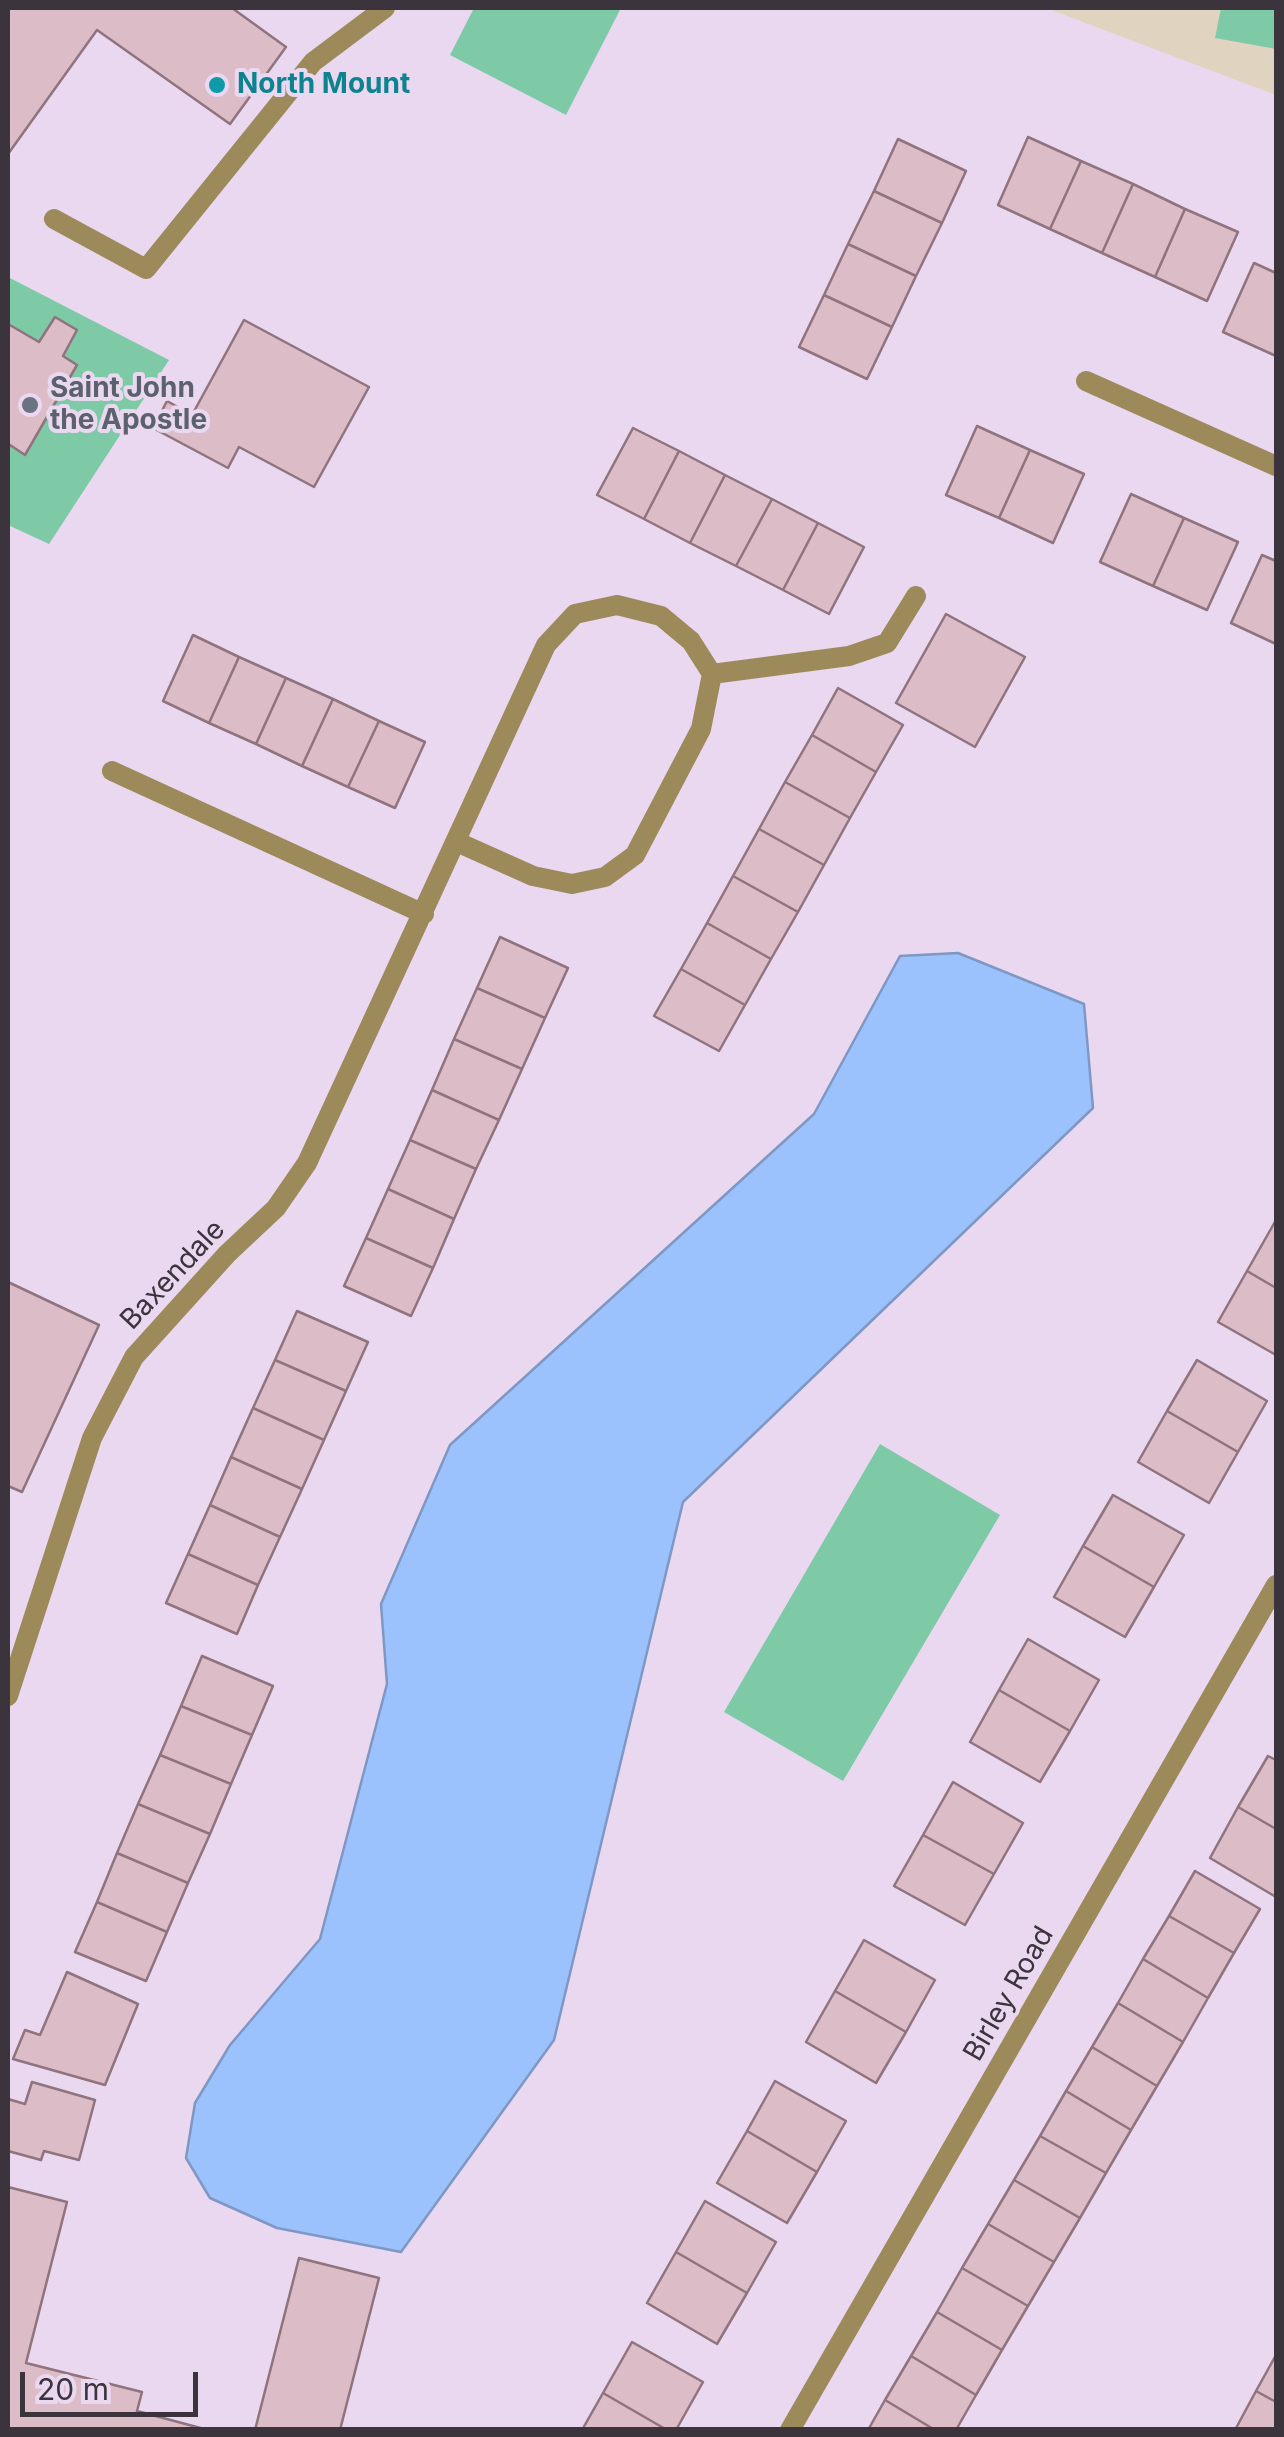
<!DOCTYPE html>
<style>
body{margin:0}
#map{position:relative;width:1284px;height:2437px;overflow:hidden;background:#e9d8f0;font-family:Inter,sans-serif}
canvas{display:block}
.frame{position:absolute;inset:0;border:10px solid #3b343d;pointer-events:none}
.scale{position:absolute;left:20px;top:2372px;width:178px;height:45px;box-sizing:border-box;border:5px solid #3b343d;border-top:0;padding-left:12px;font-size:30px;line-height:35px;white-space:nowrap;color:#3b343d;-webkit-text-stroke:8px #e9d8f0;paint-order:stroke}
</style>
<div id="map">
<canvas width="1284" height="2437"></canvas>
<div class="frame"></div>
<div class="scale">20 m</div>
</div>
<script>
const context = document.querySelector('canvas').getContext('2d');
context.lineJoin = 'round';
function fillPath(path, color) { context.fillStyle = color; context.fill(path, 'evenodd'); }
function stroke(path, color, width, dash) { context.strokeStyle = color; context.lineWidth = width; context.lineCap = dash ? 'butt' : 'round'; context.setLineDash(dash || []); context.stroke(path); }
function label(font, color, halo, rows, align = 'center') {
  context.font = font + ' Inter,sans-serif'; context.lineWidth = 8; context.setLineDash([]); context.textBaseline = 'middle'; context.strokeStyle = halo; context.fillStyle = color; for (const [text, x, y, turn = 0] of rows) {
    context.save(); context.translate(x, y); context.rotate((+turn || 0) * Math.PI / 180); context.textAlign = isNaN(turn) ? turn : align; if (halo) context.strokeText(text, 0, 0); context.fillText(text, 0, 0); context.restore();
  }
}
fillPath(new Path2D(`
 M 1046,8 L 1276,8 L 1276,95 Z`), '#e0d3c0');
fillPath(new Path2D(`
 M 474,8 L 621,8 L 566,115 L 450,55 Z
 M 1221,8 L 1276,8 L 1276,49 L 1215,38 Z
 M 8,277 L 169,360 L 49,544 L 8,525 Z
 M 880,1444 L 1000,1515 L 843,1781 L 724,1712 Z`), '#7ecaa7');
const water = new Path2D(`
 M 958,953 L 1084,1004 L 1093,1108 L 683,1502 L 554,2040 L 401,2252 L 277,2228 L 210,2198 L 186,2158 L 195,2103 L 230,2045 L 320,1939 L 387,1684 L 381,1604 L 450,1445 L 814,1114 L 900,956 Z`);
fillPath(water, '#9cc2fd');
stroke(water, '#7f97c3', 2.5);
const building = new Path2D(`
 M 8,8 L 232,8 L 286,47 L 230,124 L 97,30 L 8,154 Z
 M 1028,137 L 1081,161 L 1050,229 L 998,205 Z
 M 898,139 L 966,171 L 942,223 L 874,191 Z
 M 1081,161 L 1133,184 L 1102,253 L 1050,229 Z
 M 1133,184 L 1185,209 L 1155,277 L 1102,253 Z
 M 874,191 L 942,223 L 916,276 L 848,244 Z
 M 1185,209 L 1238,232 L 1207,301 L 1155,277 Z
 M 848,244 L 916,276 L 892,327 L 824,295 Z
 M 1254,263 L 1276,273 L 1276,356 L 1223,332 Z
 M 824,295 L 892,327 L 867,379 L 799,347 Z
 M 55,317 L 77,330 L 63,356 L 77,365 L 25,455 L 10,445 L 8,449 L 8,324 L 39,342 Z
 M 244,320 L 369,387 L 314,487 L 239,447 L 228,468 L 153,428 L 167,401 L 192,415 Z
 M 977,426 L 1030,450 L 999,518 L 946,495 Z
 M 633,428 L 679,451 L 644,519 L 597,495 Z
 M 1030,450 L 1084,474 L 1053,543 L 999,518 Z
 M 679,451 L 725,475 L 690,543 L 644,519 Z
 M 725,475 L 772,499 L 736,566 L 690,543 Z
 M 1131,494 L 1184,518 L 1153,586 L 1100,562 Z
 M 772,499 L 818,523 L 783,590 L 736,566 Z
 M 1184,518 L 1238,542 L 1207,610 L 1153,586 Z
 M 818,523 L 864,547 L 829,614 L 783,590 Z
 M 1262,555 L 1276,561 L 1276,644 L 1231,623 Z
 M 946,614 L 1025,657 L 975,747 L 896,703 Z
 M 193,635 L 239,657 L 209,723 L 163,701 Z
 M 239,657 L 286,678 L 256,744 L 209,723 Z
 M 286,678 L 333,699 L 302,766 L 256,744 Z
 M 838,688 L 903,725 L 876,772 L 812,735 Z
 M 333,699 L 379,721 L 348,787 L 302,766 Z
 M 379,721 L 425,742 L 395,808 L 348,787 Z
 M 812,735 L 876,772 L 850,818 L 785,782 Z
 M 785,782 L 850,818 L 824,865 L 759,829 Z
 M 759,829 L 824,865 L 798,912 L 733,876 Z
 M 733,876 L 798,912 L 771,959 L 707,923 Z
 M 707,923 L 771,959 L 745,1005 L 681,969 Z
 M 500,937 L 568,968 L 545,1018 L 477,988 Z
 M 681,969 L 745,1005 L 719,1051 L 654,1016 Z
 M 477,988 L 545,1018 L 522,1069 L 454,1039 Z
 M 454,1039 L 522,1069 L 499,1120 L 432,1090 Z
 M 432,1090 L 499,1120 L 476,1169 L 410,1140 Z
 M 410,1140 L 476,1169 L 454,1219 L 388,1189 Z
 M 388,1189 L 454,1219 L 433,1268 L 366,1238 Z
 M 1276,1220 L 1276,1288 L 1247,1271 Z
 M 366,1238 L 433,1268 L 411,1316 L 344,1286 Z
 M 1247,1271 L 1276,1288 L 1276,1355 L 1218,1322 Z
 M 8,1282 L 99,1325 L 22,1492 L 8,1486 Z
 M 297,1311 L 368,1342 L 346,1391 L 275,1360 Z
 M 275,1360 L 346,1391 L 324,1440 L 253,1408 Z
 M 1197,1360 L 1267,1401 L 1238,1452 L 1167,1411 Z
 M 253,1408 L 324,1440 L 302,1489 L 231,1457 Z
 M 1167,1411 L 1238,1452 L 1209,1503 L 1138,1462 Z
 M 231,1457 L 302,1489 L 280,1537 L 210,1505 Z
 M 1113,1495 L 1184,1535 L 1154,1587 L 1083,1546 Z
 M 210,1505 L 280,1537 L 258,1585 L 188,1554 Z
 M 1083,1546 L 1154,1587 L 1125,1637 L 1054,1597 Z
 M 188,1554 L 258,1585 L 237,1634 L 166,1603 Z
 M 1028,1639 L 1099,1680 L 1070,1731 L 999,1690 Z
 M 202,1656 L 273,1686 L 252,1735 L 181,1706 Z
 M 999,1690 L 1070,1731 L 1040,1782 L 970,1742 Z
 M 181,1706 L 252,1735 L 231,1784 L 160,1755 Z
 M 160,1755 L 231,1784 L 210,1834 L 138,1804 Z
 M 1268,1756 L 1276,1760 L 1276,1829 L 1238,1807 Z
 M 953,1782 L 1023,1823 L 994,1874 L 923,1835 Z
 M 138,1804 L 210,1834 L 188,1883 L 117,1853 Z
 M 1238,1807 L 1276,1829 L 1276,1897 L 1210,1858 Z
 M 923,1835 L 994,1874 L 965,1925 L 894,1886 Z
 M 117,1853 L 188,1883 L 167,1932 L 97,1902 Z
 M 1195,1871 L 1260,1909 L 1234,1953 L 1169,1916 Z
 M 97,1902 L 167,1932 L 146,1981 L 75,1952 Z
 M 1169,1916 L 1234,1953 L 1208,1998 L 1143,1959 Z
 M 864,1940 L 935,1980 L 906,2032 L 835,1991 Z
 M 1143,1959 L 1208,1998 L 1183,2042 L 1118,2003 Z
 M 67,1972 L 138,2004 L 105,2085 L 13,2059 L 25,2030 L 40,2035 Z
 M 835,1991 L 906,2032 L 876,2083 L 806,2042 Z
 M 1118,2003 L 1183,2042 L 1157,2086 L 1092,2047 Z
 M 1092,2047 L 1157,2086 L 1131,2130 L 1066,2091 Z
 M 775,2081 L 846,2121 L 817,2172 L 747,2131 Z
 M 32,2082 L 95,2100 L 79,2160 L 44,2151 L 41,2160 L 8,2151 L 8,2099 L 25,2104 Z
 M 1066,2091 L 1131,2130 L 1106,2173 L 1040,2136 Z
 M 747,2131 L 817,2172 L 787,2223 L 717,2183 Z
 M 1040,2136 L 1106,2173 L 1080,2218 L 1014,2180 Z
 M 1014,2180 L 1080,2218 L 1054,2262 L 988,2224 Z
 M 8,2187 L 67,2202 L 26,2363 L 142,2392 L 137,2411 L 208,2430 L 8,2430 Z
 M 705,2201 L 776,2242 L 747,2293 L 676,2252 Z
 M 988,2224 L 1054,2262 L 1028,2306 L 962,2268 Z
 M 676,2252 L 747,2293 L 717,2344 L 647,2303 Z
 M 299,2258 L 379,2278 L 340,2430 L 255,2430 Z
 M 962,2268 L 1028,2306 L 1002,2350 L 937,2312 Z
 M 937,2312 L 1002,2350 L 976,2395 L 911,2356 Z
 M 632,2342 L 703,2382 L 676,2430 L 667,2430 L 603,2393 Z
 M 1276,2355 L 1276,2402 L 1256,2391 Z
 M 911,2356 L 976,2395 L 956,2430 L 935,2430 L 885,2400 Z
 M 1256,2391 L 1276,2402 L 1276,2430 L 1235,2430 Z
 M 603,2393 L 667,2430 L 582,2430 Z
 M 885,2400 L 935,2430 L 868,2430 Z`);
fillPath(building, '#dbbcc7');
stroke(building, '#8f737d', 2.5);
stroke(new Path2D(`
 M 54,219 L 146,269 L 313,62 L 385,8
 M 712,674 L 849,656 L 887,643 L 916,596`), '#9c8a5a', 20);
stroke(new Path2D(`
 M 1086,381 L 1276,466
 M 112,771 L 424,914
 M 8,1696 L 92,1438 L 134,1357 L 227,1254 L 276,1208 L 307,1163 L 546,645 L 575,614 L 617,605 L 661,616 L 691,641 L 712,674 L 701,729 L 635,855 L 605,877 L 572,884 L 533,876 L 457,842
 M 790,2430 L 1276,1585`), '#9c8a5a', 20);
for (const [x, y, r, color] of [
 [217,85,10,"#0f9aa8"],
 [30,405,10,"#6b7280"]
]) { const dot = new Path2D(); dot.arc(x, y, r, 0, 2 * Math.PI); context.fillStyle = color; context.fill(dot); stroke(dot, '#e9d8f0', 4); }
label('bold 28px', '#0d838f', '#e9d8f0', [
 ["North Mount",237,85]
], 'left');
label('bold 28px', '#5b616d', '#e9d8f0', [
 ["Saint John",50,389],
 ["the Apostle",50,421]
], 'left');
label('28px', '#3b343d', '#e9d8f0', [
 ["Baxendale",173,1275,-47],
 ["Birley Road",1009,1994,-60]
]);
</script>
